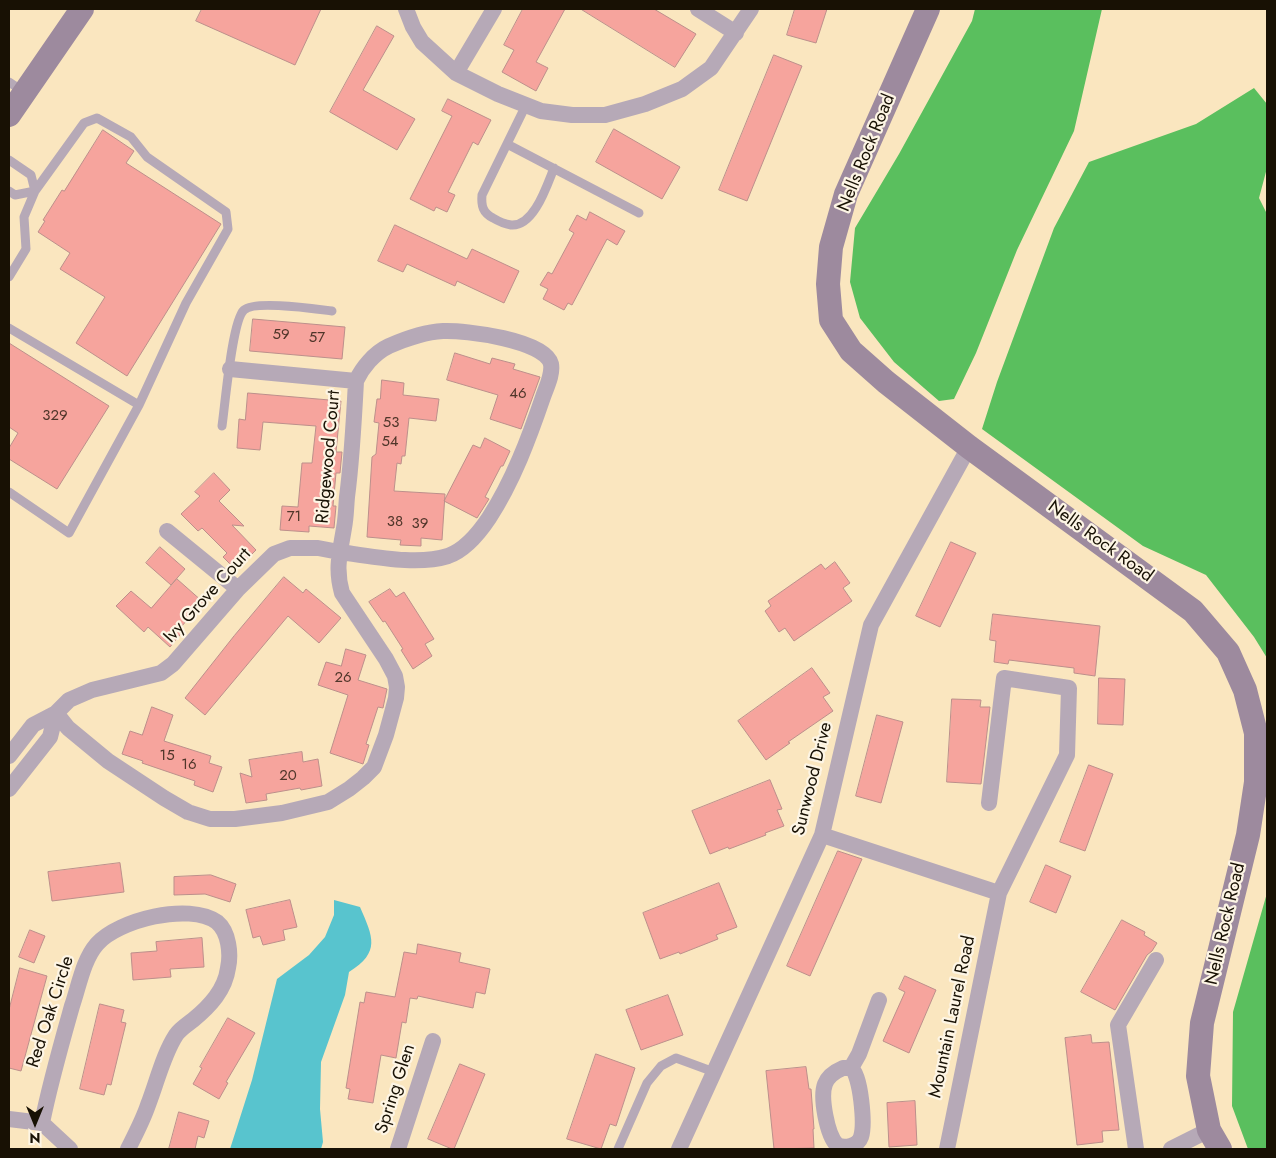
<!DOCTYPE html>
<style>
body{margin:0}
#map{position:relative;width:1276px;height:1158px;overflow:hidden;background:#fae6bf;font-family:Jost,sans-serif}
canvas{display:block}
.frame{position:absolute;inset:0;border:10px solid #181104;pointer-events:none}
.north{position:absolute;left:10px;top:1098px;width:50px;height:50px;-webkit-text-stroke:4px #fdf5e5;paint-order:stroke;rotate:180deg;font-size:14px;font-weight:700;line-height:20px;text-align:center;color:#181104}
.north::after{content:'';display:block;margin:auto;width:18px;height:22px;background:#181104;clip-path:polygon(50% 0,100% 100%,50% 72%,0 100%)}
</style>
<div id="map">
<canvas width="1276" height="1158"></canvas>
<div class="frame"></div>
<div class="north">N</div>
</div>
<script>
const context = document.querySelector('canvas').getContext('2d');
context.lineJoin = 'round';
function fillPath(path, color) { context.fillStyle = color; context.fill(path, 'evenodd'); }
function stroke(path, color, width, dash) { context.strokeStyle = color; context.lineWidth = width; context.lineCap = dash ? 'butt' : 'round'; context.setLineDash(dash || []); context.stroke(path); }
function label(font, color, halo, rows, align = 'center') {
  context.font = font + ' Jost,sans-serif'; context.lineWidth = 4.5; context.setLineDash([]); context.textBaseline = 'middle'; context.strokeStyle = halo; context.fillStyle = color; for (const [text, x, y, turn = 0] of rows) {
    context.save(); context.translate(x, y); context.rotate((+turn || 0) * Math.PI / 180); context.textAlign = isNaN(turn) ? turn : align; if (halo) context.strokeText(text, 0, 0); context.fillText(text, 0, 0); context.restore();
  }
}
fillPath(new Path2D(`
 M 975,9 L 1102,9 L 1074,131 L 1017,250 L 976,353 L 954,399 L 939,401 L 894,362 L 860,318 L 850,282 L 855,228 L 899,154 L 972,21 Z
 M 1254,88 L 1267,104 L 1267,168 L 1259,198 L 1267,214 L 1267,658 L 1254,637 L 1206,575 L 1143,546 L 982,429 L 997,382 L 1054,228 L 1089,162 L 1196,124 Z
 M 1267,893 L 1267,1149 L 1248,1149 L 1232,1106 L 1233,1012 Z`), '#5abf5e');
fillPath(new Path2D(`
 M 334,900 L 360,907 C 373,937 381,952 349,972 L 345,995 L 321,1062 L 320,1109 L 323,1142 L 321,1149 L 230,1149 L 252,1080 L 277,979 L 309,955 L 325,937 L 334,915 Z`), '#58c4ce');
const building = new Path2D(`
 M 202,9 L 321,9 L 295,65 L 196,21 Z
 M 523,9 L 565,9 L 536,62 L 548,68 L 536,91 L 502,72 L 514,50 L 504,45 Z
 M 581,9 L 654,9 L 696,34 L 675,67 Z
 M 795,9 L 827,9 L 816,43 L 787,35 Z
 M 377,26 L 394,36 L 363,90 L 415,119 L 397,150 L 330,112 Z
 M 774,55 L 802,66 L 747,201 L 719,190 Z
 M 448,99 L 491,120 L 478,145 L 473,142 L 448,192 L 455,195 L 447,212 L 436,207 L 434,211 L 410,199 L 452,116 L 442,111 Z
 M 614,129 L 680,167 L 662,199 L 596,162 Z
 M 103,130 L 134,151 L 126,163 L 221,224 L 127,376 L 76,343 L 105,297 L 60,269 L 70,253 L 38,232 L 45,221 L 43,220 L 62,190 L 64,191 Z
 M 590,212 L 625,231 L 617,245 L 607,239 L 572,305 L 568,303 L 564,310 L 543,299 L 548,289 L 540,285 L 548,272 L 552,274 L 574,233 L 569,230 L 577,215 L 586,220 Z
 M 395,225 L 467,259 L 472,249 L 519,271 L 504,303 L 457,281 L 455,286 L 407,264 L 403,272 L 378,261 Z
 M 253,319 L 345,327 L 342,359 L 250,351 Z
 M 9,343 L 109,406 L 57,489 L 9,459 L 9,448 L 18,433 L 9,427 Z
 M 455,353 L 490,364 L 492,358 L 515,364 L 513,369 L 540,377 L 521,429 L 490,419 L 498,395 L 447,380 Z
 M 382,380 L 404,383 L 403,395 L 439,399 L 436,421 L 409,418 L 405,456 L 402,456 L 401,464 L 397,463 L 394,491 L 445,494 L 442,540 L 421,538 L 421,546 L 400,545 L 401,540 L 367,537 L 372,457 L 376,454 L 379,423 L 374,422 L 377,399 L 380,399 Z
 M 248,393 L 341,401 L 336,452 L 342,452 L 340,473 L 336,473 L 333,506 L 336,506 L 334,528 L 309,526 L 309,532 L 280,530 L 282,506 L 298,507 L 302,463 L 312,463 L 316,426 L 263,422 L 260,450 L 237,448 L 239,419 L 245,420 Z
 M 485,438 L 510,451 L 503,466 L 501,466 L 485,497 L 489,499 L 477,518 L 444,501 L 473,445 L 480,448 Z
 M 214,473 L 230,490 L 219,501 L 244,526 L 232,525 L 256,550 L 236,570 L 223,557 L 227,553 L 202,528 L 198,531 L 181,514 L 200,496 L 195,492 Z
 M 951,542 L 976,553 L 940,627 L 916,616 Z
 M 160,547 L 185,569 L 171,585 L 146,563 Z
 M 835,562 L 850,583 L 843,588 L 852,601 L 794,641 L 785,628 L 779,632 L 765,611 L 771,606 L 768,601 L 821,564 L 825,569 Z
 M 284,577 L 303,593 L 306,589 L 341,618 L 319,643 L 288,616 L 205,715 L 185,698 L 234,636 Z
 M 177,579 L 203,602 L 181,627 L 184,630 L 170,647 L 148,627 L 144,632 L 116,606 L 131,591 L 151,608 Z
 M 390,589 L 396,597 L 404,592 L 434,639 L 425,644 L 432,656 L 413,669 L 401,650 L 403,649 L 385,621 L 383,622 L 369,602 Z
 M 993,614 L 1100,626 L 1095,676 L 1074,673 L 1074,668 L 1009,660 L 1008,664 L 994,662 L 996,641 L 990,640 Z
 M 346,649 L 366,655 L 358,680 L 387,689 L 383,708 L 378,707 L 366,744 L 369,745 L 363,764 L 330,753 L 348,695 L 318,685 L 326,662 L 341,666 Z
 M 812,668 L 830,693 L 823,697 L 833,711 L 788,742 L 790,743 L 766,760 L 738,721 Z
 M 1099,678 L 1125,679 L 1123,725 L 1098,724 Z
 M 952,699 L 981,700 L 980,707 L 990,707 L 981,784 L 947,782 Z
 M 152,707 L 173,715 L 164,741 L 211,756 L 209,763 L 222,767 L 213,792 L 194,785 L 195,781 L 142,763 L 143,761 L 122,754 L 130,731 L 142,735 Z
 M 877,715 L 903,722 L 881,803 L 856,796 Z
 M 302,752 L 303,762 L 318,759 L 322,786 L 301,790 L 300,788 L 266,794 L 267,800 L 246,803 L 240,773 L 252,777 L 249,760 Z
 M 1089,765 L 1113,774 L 1085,851 L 1060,842 Z
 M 770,780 L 782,809 L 777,810 L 784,826 L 765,833 L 766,835 L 729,849 L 728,847 L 710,854 L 692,811 Z
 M 838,851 L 862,859 L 810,976 L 787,966 Z
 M 120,863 L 124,892 L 52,901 L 48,872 Z
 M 1046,865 L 1071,876 L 1056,913 L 1030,902 Z
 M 211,875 L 236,884 L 230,902 L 205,894 L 174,895 L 174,877 Z
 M 719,883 L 737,927 L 716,935 L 718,939 L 680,954 L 679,952 L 660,959 L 643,913 Z
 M 290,900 L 297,927 L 283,930 L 285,940 L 263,945 L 260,936 L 253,938 L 246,910 Z
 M 1122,920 L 1145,932 L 1144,935 L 1157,943 L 1152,951 L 1147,955 L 1115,1010 L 1081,992 Z
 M 30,930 L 45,936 L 34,963 L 19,957 Z
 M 202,938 L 204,967 L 170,969 L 171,977 L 133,980 L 131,953 L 157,951 L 156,942 Z
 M 418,944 L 461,953 L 459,962 L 490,969 L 485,994 L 476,992 L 473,1008 L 418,996 L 417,999 L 410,998 L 406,1023 L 402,1022 L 396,1058 L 381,1055 L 373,1103 L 348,1099 L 350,1089 L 346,1088 L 360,1002 L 364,1003 L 366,992 L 395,997 L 404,952 L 416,954 Z
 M 20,968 L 47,976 L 21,1071 L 9,1068 L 9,1010 Z
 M 905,976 L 936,990 L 909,1053 L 883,1041 L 905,992 L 899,989 Z
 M 668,995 L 683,1035 L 641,1050 L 626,1010 Z
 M 100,1004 L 124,1010 L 121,1022 L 126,1023 L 111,1085 L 107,1084 L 104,1095 L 80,1089 Z
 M 228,1018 L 255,1033 L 226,1082 L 228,1083 L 219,1099 L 193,1084 L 202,1068 L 200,1067 Z
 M 1091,1035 L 1092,1043 L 1109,1042 L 1119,1130 L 1102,1131 L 1103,1142 L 1077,1145 L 1065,1038 Z
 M 596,1054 L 635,1068 L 616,1126 L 610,1124 L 601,1149 L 567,1139 Z
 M 460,1064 L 485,1074 L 454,1149 L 452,1149 L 428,1139 Z
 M 806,1067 L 809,1089 L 811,1089 L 814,1129 L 813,1129 L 814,1148 L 774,1149 L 766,1071 Z
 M 915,1101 L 917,1145 L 889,1147 L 887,1103 Z
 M 179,1112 L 209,1121 L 204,1138 L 198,1136 L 195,1149 L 169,1149 Z`);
fillPath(building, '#f6a49d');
stroke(building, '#bc8f8b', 1);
stroke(new Path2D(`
 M 9,82 L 24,92
 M 526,105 L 482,195 C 481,206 483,213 493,218 C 498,221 505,224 511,225 C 534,227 547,185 554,168
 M 507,144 L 639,213
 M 9,160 L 31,175 L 35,191 L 15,195 L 9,191
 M 9,277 L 26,249 L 24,217 L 35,191 L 84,123 L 97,118 L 131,137 L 147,157 L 226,212 L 228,229 L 186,303 L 139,405
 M 9,328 L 139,405 L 69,533 L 9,492
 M 222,426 C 225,406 232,320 244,310 C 255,300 315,309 332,311
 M 618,1149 L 647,1083 L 661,1066 L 676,1058 L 714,1072`), '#b6a9b7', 9);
stroke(new Path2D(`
 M 406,9 L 413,27 L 422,42 L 456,73 L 498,94 L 541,111 L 572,115 L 605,115 L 645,104 L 682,89 L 711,68 L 751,9
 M 698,9 L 736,33
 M 456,73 L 494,9
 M 230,369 L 356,381
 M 167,531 L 238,589
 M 339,552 C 372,556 416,566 448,556 C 465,550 479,533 489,518 C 513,481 529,438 543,397 C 546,388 553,375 551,364 C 545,340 465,330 443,331 C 425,332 405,339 389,346 C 374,353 362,368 356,381 C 354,420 352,459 347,497 C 346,508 346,518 344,528 C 340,553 335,568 342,593 L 386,659 L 395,676 L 397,687 L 396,698 L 386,735 L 374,767 L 363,778 L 349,789 L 328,802 L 282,813 L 235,819 L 210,819 L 188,812 L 164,798 L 108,761 L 68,728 L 56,713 L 69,700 L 92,690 L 161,673 L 173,664 L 238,589 L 274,554 L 290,548 L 318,548 L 339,552
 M 9,756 L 33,725 L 56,713
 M 9,789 L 50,737 L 56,713
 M 822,835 L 999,893
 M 843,1068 L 851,1068 C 861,1075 865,1125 861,1137 C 858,1146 845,1149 837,1145 C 827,1135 820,1097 825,1084 C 828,1076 836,1071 843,1068 Z
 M 851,1068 L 859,1054 L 879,1000
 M 9,1119 L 42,1123 L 70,1149
 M 42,1123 C 50,1083 61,1045 72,1006 C 79,986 83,960 97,944 C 118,920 189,902 217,922 C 229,932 231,954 228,968 C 225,990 210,1006 193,1020 C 188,1024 180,1029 176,1035 C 163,1055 157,1082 148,1105 C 143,1120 135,1135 128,1149
 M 398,1149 L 433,1041
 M 679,1149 L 822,835 L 871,625 L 969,447
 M 947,1149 L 999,893 L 1067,755 L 1069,688 L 1004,678 L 989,803
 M 1136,1149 L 1118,1025 L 1156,960
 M 1171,1149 L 1209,1130`), '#b6a9b7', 16);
stroke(new Path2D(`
 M 928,9 L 846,194 L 831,247 L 828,284 L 831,320 L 851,351 L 886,382 L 969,447 L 1193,611 L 1228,652 L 1245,690 L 1256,733 L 1256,782 L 1248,835 L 1202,1023 L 1198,1076 L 1209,1130 L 1220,1149
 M 9,115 L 82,9`), '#9d8a9e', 24);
label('15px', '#50362a', null, [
 ["59",281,335],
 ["57",317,338],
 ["46",518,394],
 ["329",55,416],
 ["53",391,423],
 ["54",390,442],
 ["71",294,517],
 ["38",395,522],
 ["39",420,524],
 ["26",343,678],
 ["15",167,756],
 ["16",189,765],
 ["20",288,776]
]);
label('18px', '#181104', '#fdf5e5', [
 ["Nells Rock Road",867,153,-68],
 ["Ridgewood Court",329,457,-85],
 ["Nells Rock Road",1100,542,36],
 ["Ivy Grove Court",208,596,-48],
 ["Sunwood Drive",813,779,-76],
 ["Nells Rock Road",1226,924,-77],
 ["Red Oak Circle",51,1012,-72],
 ["Mountain Laurel Road",953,1017,-78],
 ["Spring Glen",396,1089,-72]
]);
</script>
